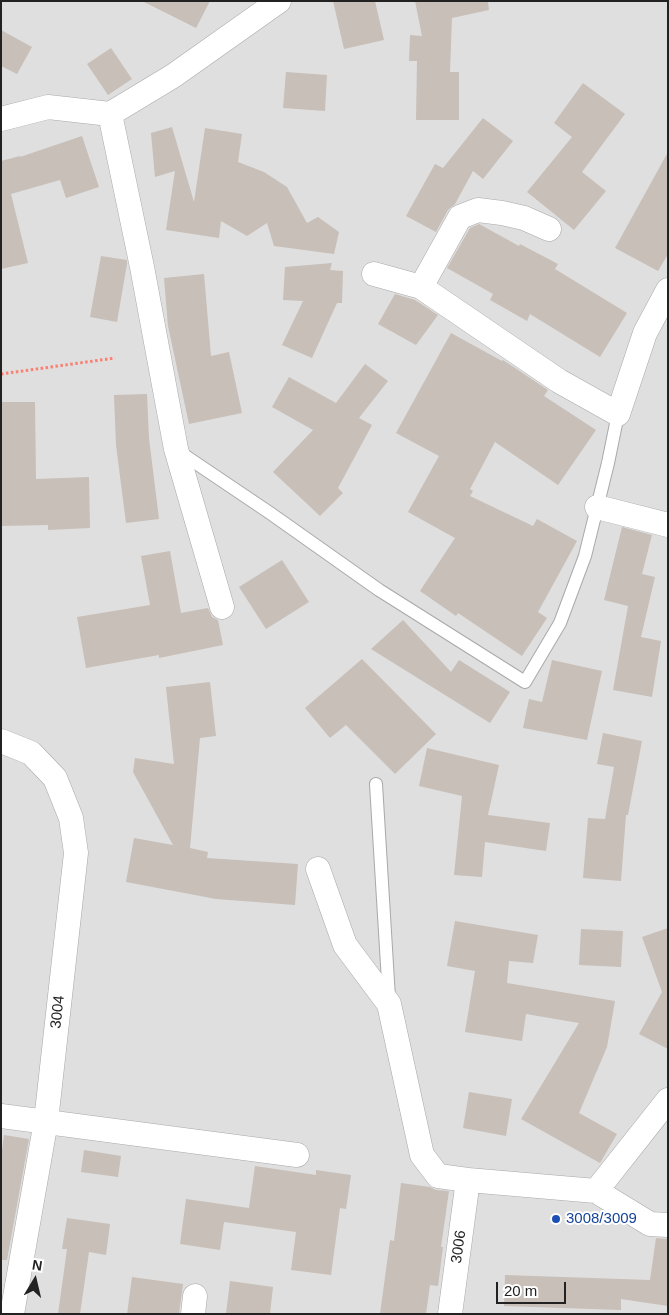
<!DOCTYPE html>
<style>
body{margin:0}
#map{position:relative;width:669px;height:1315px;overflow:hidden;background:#f2efe9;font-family:Helvetica,sans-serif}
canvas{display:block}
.frame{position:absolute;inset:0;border:2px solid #222;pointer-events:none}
.north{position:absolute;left:10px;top:1255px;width:50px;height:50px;-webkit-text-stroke:4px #fff;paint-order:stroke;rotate:9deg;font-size:14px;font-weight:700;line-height:20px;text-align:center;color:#222}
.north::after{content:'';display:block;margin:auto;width:18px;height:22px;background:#222;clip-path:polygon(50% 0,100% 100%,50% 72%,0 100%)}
.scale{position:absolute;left:496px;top:1282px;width:70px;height:22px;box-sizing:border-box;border:2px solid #222;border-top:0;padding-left:6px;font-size:15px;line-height:18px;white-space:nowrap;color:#222;-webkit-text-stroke:4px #fff;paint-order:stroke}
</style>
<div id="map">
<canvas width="669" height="1315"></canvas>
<div class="frame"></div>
<div class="north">N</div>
<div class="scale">20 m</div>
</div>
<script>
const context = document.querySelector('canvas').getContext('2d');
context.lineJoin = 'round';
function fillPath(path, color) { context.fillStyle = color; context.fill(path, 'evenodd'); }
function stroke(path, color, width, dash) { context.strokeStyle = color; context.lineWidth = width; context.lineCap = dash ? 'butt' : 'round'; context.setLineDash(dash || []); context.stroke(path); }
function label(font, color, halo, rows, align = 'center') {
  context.font = font + ' Helvetica,sans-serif'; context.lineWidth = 4; context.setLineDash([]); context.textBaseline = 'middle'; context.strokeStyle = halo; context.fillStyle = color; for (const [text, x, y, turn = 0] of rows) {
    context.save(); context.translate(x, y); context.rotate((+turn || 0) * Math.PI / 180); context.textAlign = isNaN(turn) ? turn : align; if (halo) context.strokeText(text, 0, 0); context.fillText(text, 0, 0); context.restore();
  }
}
fillPath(new Path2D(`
 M 1,1 L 668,1 L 668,1314 L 1,1314 Z`), '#e0dfdf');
fillPath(new Path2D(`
 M 142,1 L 210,1 L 196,28 Z
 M 333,1 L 375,1 L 384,40 L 344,49 Z
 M 415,1 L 488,1 L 489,10 L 452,18 L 450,72 L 459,72 L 459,120 L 416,120 L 417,61 L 409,61 L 410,35 L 422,36 Z
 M 1,30 L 32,47 L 17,74 L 1,66 Z
 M 111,48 L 132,79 L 108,95 L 87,64 Z
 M 286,72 L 327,75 L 325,111 L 283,108 Z
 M 583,83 L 625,114 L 582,172 L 606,191 L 574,230 L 527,192 L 572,137 L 554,123 Z
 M 483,118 L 513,141 L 483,179 L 473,171 L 455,204 L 448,210 L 436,232 L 406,216 L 435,164 L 443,168 Z
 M 172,127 L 194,202 L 205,128 L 242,134 L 238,162 L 264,172 L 287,187 L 307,223 L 318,217 L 339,232 L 334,254 L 274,246 L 267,223 L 247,236 L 221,221 L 219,238 L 166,230 L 175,171 L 155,177 L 151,133 Z
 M 82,136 L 99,187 L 66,198 L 60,180 L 11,194 L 28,263 L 1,269 L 1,161 L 20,156 L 20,157 Z
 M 668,152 L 668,254 L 658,271 L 615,248 Z
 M 479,224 L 519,246 L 520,244 L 558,264 L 555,269 L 627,313 L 600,357 L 530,314 L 527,321 L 490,300 L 493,294 L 447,268 L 470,228 Z
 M 101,256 L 127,260 L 127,264 L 117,322 L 90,317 Z
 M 332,263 L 330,270 L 343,271 L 342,303 L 337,303 L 312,358 L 282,345 L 303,301 L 283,300 L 285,267 Z
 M 204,274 L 211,356 L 229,352 L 242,413 L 189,424 L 168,326 L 164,278 Z
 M 395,294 L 415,300 L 438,315 L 416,345 L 378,324 Z
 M 451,333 L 502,361 L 503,360 L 548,390 L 544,396 L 596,430 L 558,485 L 495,442 L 470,489 L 473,491 L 470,496 L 533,526 L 537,519 L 577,541 L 538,612 L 547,618 L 522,656 L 458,613 L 456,616 L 420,591 L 455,538 L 408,512 L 439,456 L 396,433 Z
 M 365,364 L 388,381 L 359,418 L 372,425 L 338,488 L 343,493 L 320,516 L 273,472 L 313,430 L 272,407 L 289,377 L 336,403 Z
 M 147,394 L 149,438 L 159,519 L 126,523 L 116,445 L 114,395 Z
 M 1,402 L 35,402 L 36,479 L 89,477 L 90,528 L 48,530 L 48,525 L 1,526 Z
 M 622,527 L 652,535 L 642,574 L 655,577 L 641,637 L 661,641 L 652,697 L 613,690 L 628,606 L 604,600 Z
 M 170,551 L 181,613 L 208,608 L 212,617 L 218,620 L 223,645 L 159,658 L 159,655 L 86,668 L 77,617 L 150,605 L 141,556 Z
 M 282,560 L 309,602 L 266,629 L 239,587 Z
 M 403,620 L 451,672 L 459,660 L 510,692 L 490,723 L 371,649 Z
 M 362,659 L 436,734 L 395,774 L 346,725 L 330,738 L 305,708 Z
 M 552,660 L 602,671 L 587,740 L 523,728 L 529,699 L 542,702 Z
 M 210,682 L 216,736 L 200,738 L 190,848 L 208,852 L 207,858 L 298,864 L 295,905 L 216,899 L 126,882 L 134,838 L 173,845 L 133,772 L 135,758 L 174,764 L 166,687 Z
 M 603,733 L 642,741 L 628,815 L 626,815 L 621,881 L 583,878 L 588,818 L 605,819 L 614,767 L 597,764 Z
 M 427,748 L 499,765 L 488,815 L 550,823 L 546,851 L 485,842 L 482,877 L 454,875 L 462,796 L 419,786 Z
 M 455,921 L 538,935 L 533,963 L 509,961 L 507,983 L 615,1001 L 607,1047 L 579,1113 L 617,1134 L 600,1163 L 521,1119 L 579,1023 L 526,1014 L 522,1041 L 465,1032 L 475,971 L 447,966 Z
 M 668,928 L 668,1049 L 639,1034 L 662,992 L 642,937 Z
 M 581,929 L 623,931 L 621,967 L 579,965 Z
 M 469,1092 L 512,1099 L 506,1136 L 463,1128 Z
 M 4,1135 L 29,1139 L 7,1260 L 1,1260 L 1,1158 Z
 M 84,1150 L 121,1156 L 118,1177 L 81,1172 Z
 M 255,1166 L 316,1175 L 316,1170 L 351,1175 L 346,1209 L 340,1208 L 331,1275 L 291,1270 L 296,1232 L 224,1222 L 220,1250 L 180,1244 L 186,1199 L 249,1208 Z
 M 401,1183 L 430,1187 L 436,1190 L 449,1191 L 441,1247 L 443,1247 L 438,1286 L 430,1285 L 426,1314 L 380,1314 L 390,1240 L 394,1241 Z
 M 67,1218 L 110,1224 L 106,1255 L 89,1252 L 80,1314 L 58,1314 L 67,1249 L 62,1249 Z
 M 656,1238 L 668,1239 L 668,1306 L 621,1299 L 621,1310 L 504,1306 L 505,1275 L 650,1280 Z
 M 132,1277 L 183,1284 L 179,1314 L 127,1314 Z
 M 230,1281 L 273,1287 L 270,1314 L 226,1314 Z`), '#c7bfb8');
const lane = new Path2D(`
 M 178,451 L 270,513 L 379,590 L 525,682 L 560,623 L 585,556 L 608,463 L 618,414
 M 376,784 L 389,998`);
const street = new Path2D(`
 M 110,114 L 142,267 L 176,449 L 222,607
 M 110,114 L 173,76 L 279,1
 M 1,119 L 48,107 L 110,114
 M 374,274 L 421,287 L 460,217 L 478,210 L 502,213 L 524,218 L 549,229
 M 421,287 L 559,381 L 618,414 L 645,333 L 668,290
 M 597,507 L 668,525
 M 1,741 L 31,753 L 55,778 L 71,818 L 76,853 L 46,1121 L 12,1314
 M 318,869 L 345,945 L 389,1004 L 422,1155 L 438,1176 L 468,1180 L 596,1191 L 650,1224 L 668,1225
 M 1,1116 L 297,1155
 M 596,1191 L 668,1100
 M 193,1314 L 195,1296
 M 450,1314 L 468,1180`);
stroke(lane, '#a9a9a9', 14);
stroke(street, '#a9a9a9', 25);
stroke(new Path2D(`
 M 1,374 L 115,358`), '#fa8072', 3, [2.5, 2.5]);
stroke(lane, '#fff', 12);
stroke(street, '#fff', 24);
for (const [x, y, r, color] of [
 [556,1219,5,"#1a4fb4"]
]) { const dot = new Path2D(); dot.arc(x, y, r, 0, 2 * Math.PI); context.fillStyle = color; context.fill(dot); stroke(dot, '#fff', 2); }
label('15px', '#222', '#fff', [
 ["3004",58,1012,-84],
 ["3006",459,1247,-82]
]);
label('15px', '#164399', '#fff', [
 ["3008/3009",566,1219]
], 'left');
</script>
